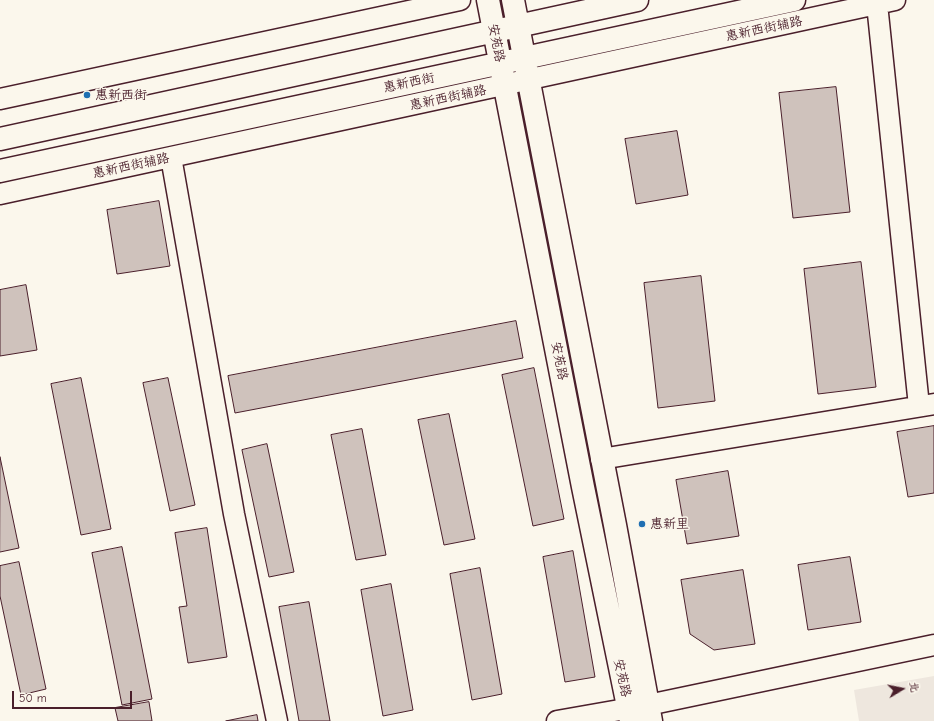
<!DOCTYPE html>
<meta charset="utf-8">
<style>
body{margin:0}
#map{position:relative;width:934px;height:721px;overflow:hidden;background:#fbf7ec;font-family:"Comic Neue","LXGW WenKai TC",sans-serif}
canvas{display:block}
.north{position:absolute;left:882px;top:669px;width:40px;height:40px;-webkit-text-stroke:3px #fbf7ec;paint-order:stroke;rotate:80deg;font-size:11px;font-weight:700;line-height:16px;text-align:center;color:#4a1f2b}
.north::after{content:'';display:block;margin:auto;width:14px;height:18px;background:#4a1f2b;clip-path:polygon(50% 0,100% 100%,50% 72%,0 100%)}
.scale{position:absolute;left:12px;top:691px;width:120px;height:18px;box-sizing:border-box;border:2px solid #4a1f2b;border-top:0;padding-left:5px;font-size:12px;line-height:14px;white-space:nowrap;color:#4a1f2b;-webkit-text-stroke:3px #fbf7ec;paint-order:stroke}
</style>
<div id="map">
<canvas width="934" height="721"></canvas>
<div class="north">北</div>
<div class="scale">50 m</div>
</div>
<script>
const context = document.querySelector('canvas').getContext('2d');
context.lineJoin = 'round';
function fillPath(path, color) { context.fillStyle = color; context.fill(path, 'evenodd'); }
function stroke(path, color, width, dash) { context.strokeStyle = color; context.lineWidth = width; context.lineCap = dash ? 'butt' : 'round'; context.setLineDash(dash || []); context.stroke(path); }
function label(font, color, halo, rows, align = 'center') {
  context.font = font + ' "Comic Neue","LXGW WenKai TC",sans-serif'; context.lineWidth = 3; context.setLineDash([]); context.textBaseline = 'middle'; context.strokeStyle = halo; context.fillStyle = color; for (const [text, x, y, turn = 0] of rows) {
    context.save(); context.translate(x, y); context.rotate((+turn || 0) * Math.PI / 180); context.textAlign = isNaN(turn) ? turn : align; if (halo) context.strokeText(text, 0, 0); context.fillText(text, 0, 0); context.restore();
  }
}
fillPath(new Path2D(`
 M 934,676 L 934,721 L 859,721 L 854,690 Z`), '#eee7de');
const building = new Path2D(`
 M 836,87 L 850,212 L 793,218 L 779,93 Z
 M 677,131 L 688,195 L 636,204 L 625,139 Z
 M 159,201 L 170,266 L 117,274 L 107,210 Z
 M 861,262 L 876,387 L 818,394 L 804,269 Z
 M 701,276 L 715,401 L 658,408 L 644,283 Z
 M 26,285 L 37,350 L 0,356 L 0,290 Z
 M 516,321 L 523,358 L 235,413 L 228,376 Z
 M 534,368 L 564,519 L 533,526 L 502,375 Z
 M 81,378 L 111,529 L 81,535 L 51,384 Z
 M 168,378 L 195,505 L 170,511 L 143,383 Z
 M 449,414 L 475,539 L 444,545 L 418,420 Z
 M 934,426 L 934,493 L 908,497 L 897,432 Z
 M 362,429 L 386,555 L 356,560 L 331,435 Z
 M 267,444 L 294,572 L 269,577 L 242,450 Z
 M 0,457 L 19,548 L 0,552 Z
 M 728,471 L 739,536 L 687,544 L 676,480 Z
 M 207,528 L 227,657 L 188,663 L 179,607 L 187,606 L 175,533 Z
 M 122,547 L 152,699 L 122,705 L 92,553 Z
 M 573,551 L 595,677 L 565,682 L 543,557 Z
 M 850,557 L 861,622 L 808,630 L 798,565 Z
 M 19,562 L 46,689 L 21,695 L 0,596 L 0,566 Z
 M 480,568 L 502,694 L 472,700 L 450,574 Z
 M 743,570 L 755,644 L 714,650 L 690,634 L 681,580 Z
 M 391,584 L 413,710 L 383,716 L 361,590 Z
 M 309,602 L 330,721 L 299,721 L 279,607 Z
 M 149,702 L 152,721 L 118,721 L 115,708 Z
 M 257,715 L 258,721 L 226,721 Z`);
fillPath(building, '#cfc2bc');
stroke(building, '#4a1f2b', 1);
const minor = new Path2D(`
 M 877,4 L 919,406
 M 0,99 L 460,0
 M 171,157 L 234,514 L 277,721
 M 0,194 L 895,0
 M 601,459 L 934,404
 M 557,721 L 648,705 L 934,645`);
const major = new Path2D(`
 M 488,0 L 583,487 L 631,721
 M 513,0 L 615,525 L 651,721
 M 0,139 L 637,0
 M 0,171 L 794,0`);
stroke(minor, '#4a1f2b', 23);
stroke(major, '#4a1f2b', 25);
stroke(minor, '#fbf7ec', 20);
stroke(major, '#fbf7ec', 22);
for (const [x, y, r, color] of [
 [87,95,4,"#1f6fb2"],
 [642,524,4,"#1f6fb2"]
]) { const dot = new Path2D(); dot.arc(x, y, r, 0, 2 * Math.PI); context.fillStyle = color; context.fill(dot); stroke(dot, '#fbf7ec', 1.5); }
label('13px', '#4a1f2b', '#fbf7ec', [
 ["惠新西街辅路",764,29,-12],
 ["安苑路",496,43,79],
 ["惠新西街",409,83,-12],
 ["惠新西街辅路",448,98,-12],
 ["惠新西街辅路",131,166,-12],
 ["安苑路",559,361,79],
 ["安苑路",622,678,78]
]);
label('13px', '#4a1f2b', '#fbf7ec', [
 ["惠新西街",95,95],
 ["惠新里",650,524]
], 'left');
</script>
